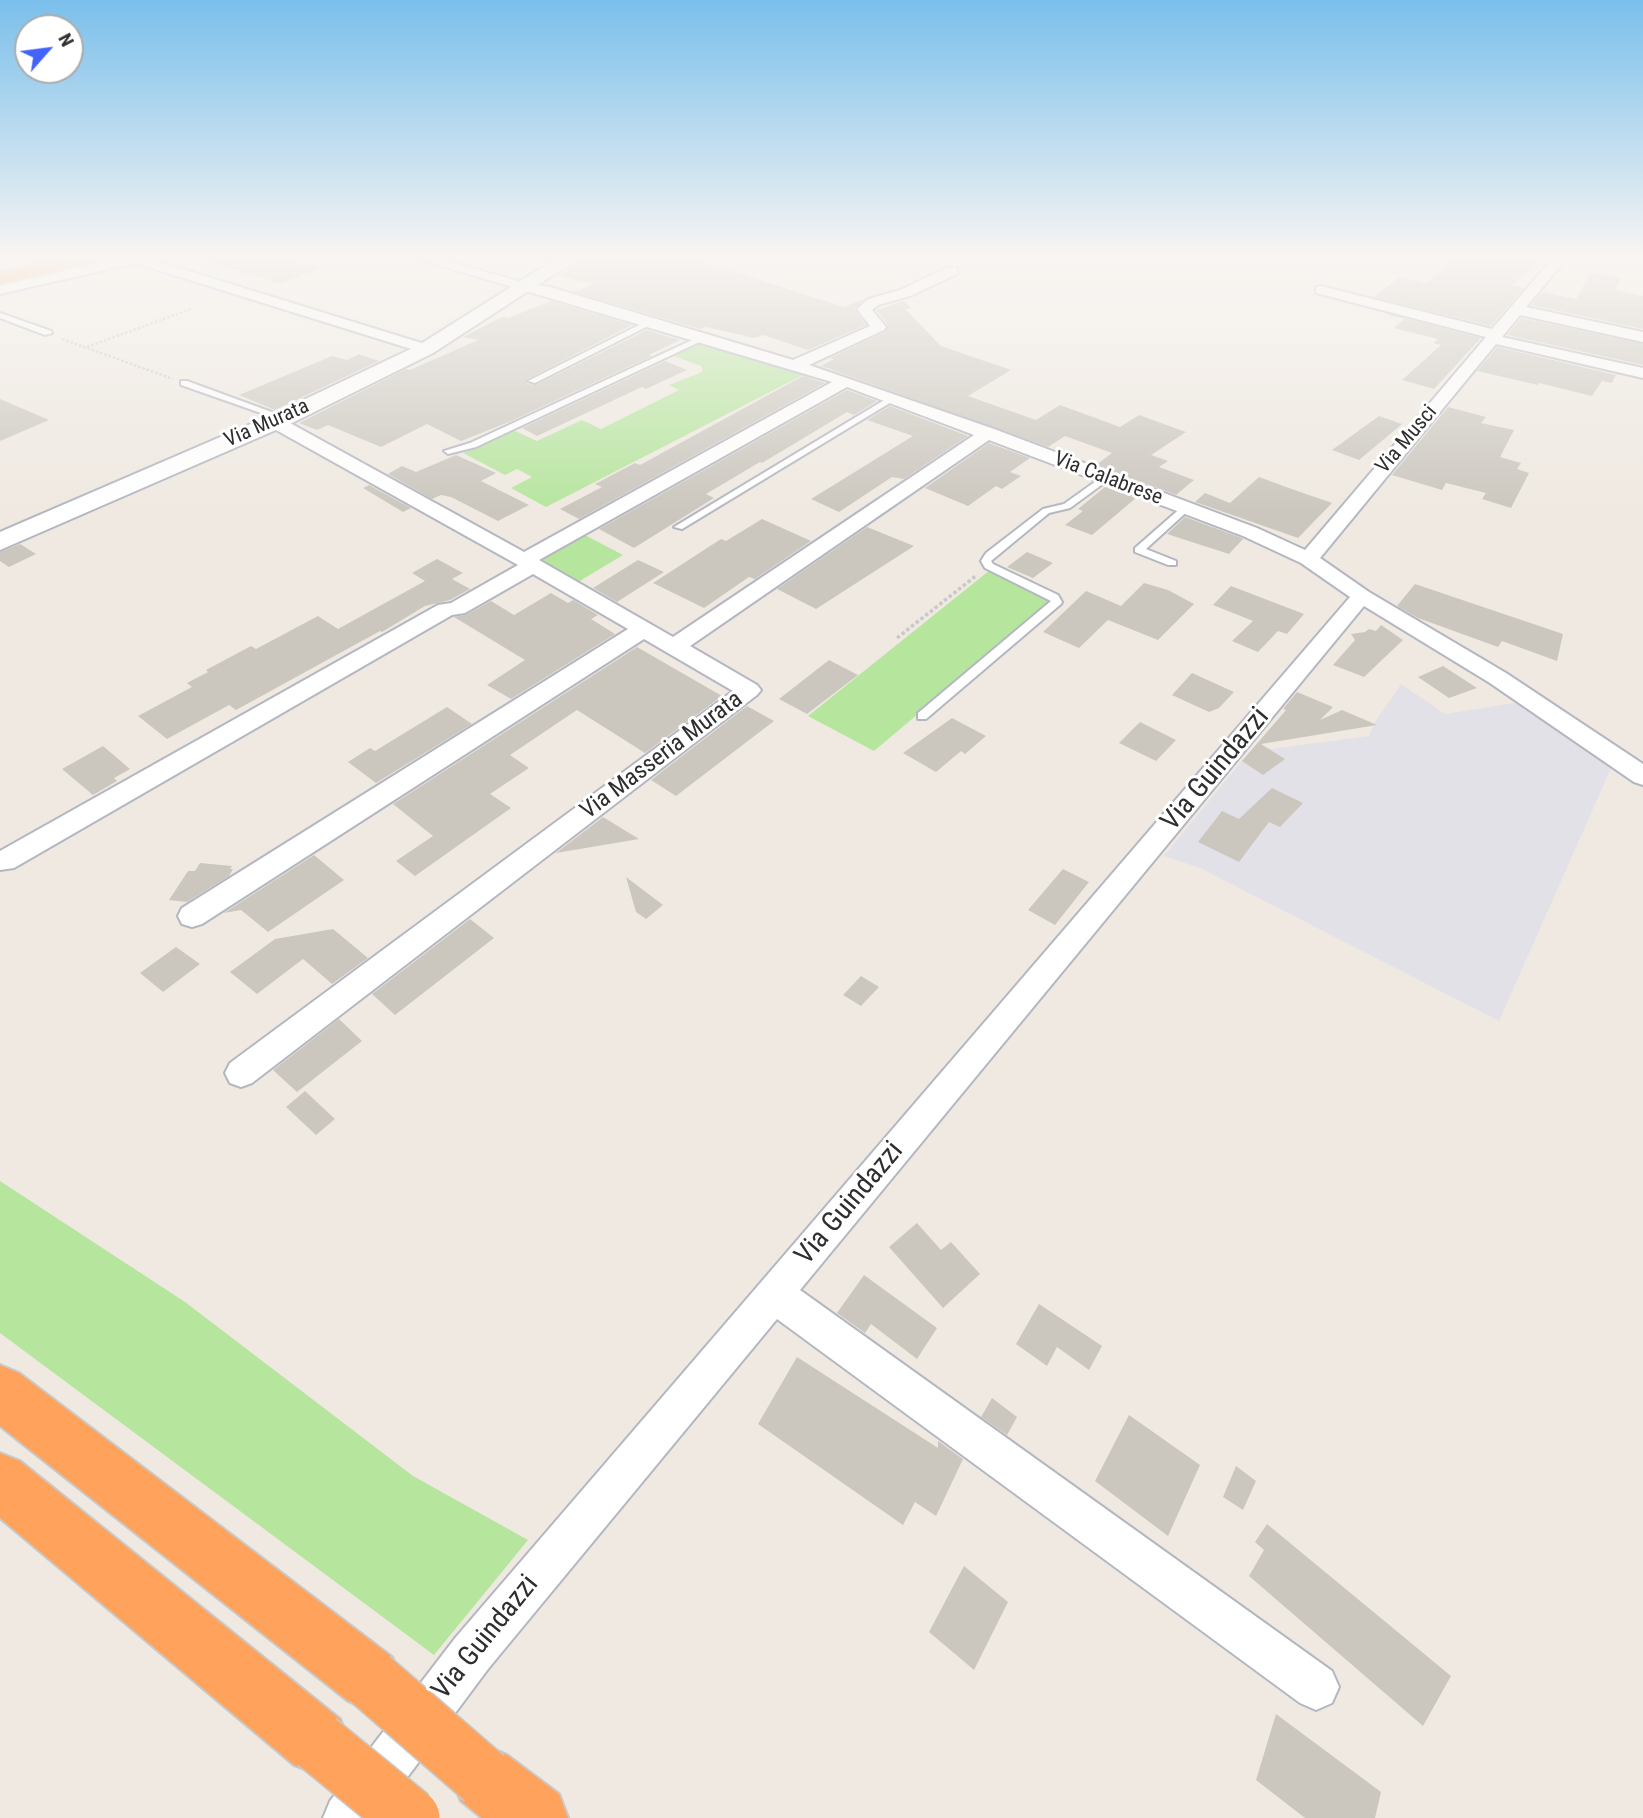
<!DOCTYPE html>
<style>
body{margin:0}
#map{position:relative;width:1643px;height:1818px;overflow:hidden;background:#efe9e1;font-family:"Roboto Condensed",sans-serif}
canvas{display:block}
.north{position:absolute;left:14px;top:14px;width:70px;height:70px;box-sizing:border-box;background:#fff;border:2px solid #ababab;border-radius:50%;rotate:62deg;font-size:19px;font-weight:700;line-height:28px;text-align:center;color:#2e2e2e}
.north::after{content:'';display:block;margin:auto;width:24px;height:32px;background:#4264fb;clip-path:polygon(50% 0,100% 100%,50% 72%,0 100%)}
</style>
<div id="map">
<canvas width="1643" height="1818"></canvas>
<div class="north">N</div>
</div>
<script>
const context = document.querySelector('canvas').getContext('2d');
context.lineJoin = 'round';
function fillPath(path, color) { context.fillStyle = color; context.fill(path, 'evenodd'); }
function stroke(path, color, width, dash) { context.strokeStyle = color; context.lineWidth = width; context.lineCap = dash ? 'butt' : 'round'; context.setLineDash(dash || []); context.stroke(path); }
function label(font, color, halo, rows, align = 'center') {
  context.font = font + ' "Roboto Condensed",sans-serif'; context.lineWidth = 6; context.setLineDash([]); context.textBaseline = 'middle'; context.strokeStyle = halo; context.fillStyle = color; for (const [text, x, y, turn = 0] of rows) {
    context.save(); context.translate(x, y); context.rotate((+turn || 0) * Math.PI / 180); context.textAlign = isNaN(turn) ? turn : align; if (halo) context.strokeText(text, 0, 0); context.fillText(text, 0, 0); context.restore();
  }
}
fillPath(new Path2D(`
 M 1401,684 L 1445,714 L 1520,702 L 1612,766 L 1499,1021 L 1200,868 L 1164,856 L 1249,752 L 1369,736 L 1375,722 Z`), '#e3e1e8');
fillPath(new Path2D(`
 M 703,342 L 807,373 L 546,507 L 511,488 L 532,477 L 517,469 L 505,475 L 463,453 L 513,430 L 537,441 L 582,420 L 601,429 L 679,390 L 669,385 L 700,373 L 703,370 L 701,366 L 673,356 Z
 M 581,533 L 623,555 L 578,582 L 535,558 Z
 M 990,570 L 1049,597 L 1051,602 L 874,751 L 808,716 Z
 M 0,1181 L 185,1302 L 413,1476 L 528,1540 L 434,1655 L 0,1333 Z`), '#b6e59e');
fillPath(new Path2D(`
 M 211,258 L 286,258 L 321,268 L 281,284 L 210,263 Z
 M 582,258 L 692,258 L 844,307 L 864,299 L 854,309 L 866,325 L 808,350 L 763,335 L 754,338 L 706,327 L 700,329 L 574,292 L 594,284 L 560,276 Z
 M 1455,258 L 1544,258 L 1512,285 L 1524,288 L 1491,326 L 1374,297 L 1400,277 L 1426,283 Z
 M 1591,272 L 1621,278 L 1615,290 L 1643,296 L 1643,329 L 1531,305 L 1542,292 L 1576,299 Z
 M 551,301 L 632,325 L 527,379 L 527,384 L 536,385 L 647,330 L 680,340 L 649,355 L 652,356 L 509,422 L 461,441 L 427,424 L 381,447 L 328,425 L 317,430 L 299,423 L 406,369 L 410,370 L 478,340 L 463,337 L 502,317 L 508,318 Z
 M 904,301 L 911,308 L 905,309 L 941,346 L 1011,370 L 968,396 L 1036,420 L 1060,405 L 1120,427 L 1139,415 L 1186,432 L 1151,455 L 1168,461 L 1159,467 L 1194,480 L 1176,495 L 1096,465 L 1112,453 L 1065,436 L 1048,447 L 821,366 L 834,359 L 830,358 L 885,332 L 888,325 L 876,310 Z
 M 1388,315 L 1388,314 L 1481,338 L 1434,389 L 1402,380 L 1441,345 L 1433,343 L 1438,339 L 1394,328 L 1404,319 Z
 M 1521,318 L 1643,344 L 1643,365 L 1507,335 Z
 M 1497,347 L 1616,375 L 1612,383 L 1602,381 L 1592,396 L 1539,383 L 1538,385 L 1477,371 Z
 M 359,354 L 379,361 L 275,410 L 239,395 L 332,356 L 347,360 Z
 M 665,361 L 687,370 L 646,389 L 642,387 L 537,436 L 522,428 Z
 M 803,376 L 825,383 L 579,519 L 560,509 L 602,487 L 595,484 L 635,463 L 640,465 Z
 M 847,390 L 877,401 L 854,415 L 847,412 L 762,463 L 760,462 L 706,494 L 714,498 L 634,548 L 599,529 Z
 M 0,399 L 49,420 L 0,441 Z
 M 890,406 L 968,436 L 904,479 L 892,477 L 839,512 L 811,499 L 913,436 L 867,420 Z
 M 1448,407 L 1486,417 L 1481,423 L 1514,430 L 1500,457 L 1521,463 L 1517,469 L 1529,473 L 1511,508 L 1482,499 L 1486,493 L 1446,483 L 1442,490 L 1392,475 Z
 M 1379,416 L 1402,424 L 1359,460 L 1332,450 Z
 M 989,443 L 1030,458 L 1010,472 L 1021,476 L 1002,489 L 996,486 L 968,506 L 925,488 Z
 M 456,455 L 496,473 L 481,481 L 529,505 L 498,521 L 451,497 L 441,495 L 432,499 L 388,474 L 402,466 L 416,472 Z
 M 1259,477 L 1286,487 L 1332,503 L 1298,538 L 1195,502 L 1205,493 L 1230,503 Z
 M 369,485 L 411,508 L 403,512 L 363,488 Z
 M 1105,487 L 1136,498 L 1092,535 L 1065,525 L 1083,511 L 1078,509 Z
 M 1185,517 L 1242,538 L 1243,539 L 1229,554 L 1167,534 Z
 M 762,519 L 811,541 L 755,579 L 749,577 L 704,608 L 653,583 L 721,539 L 726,541 Z
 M 867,527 L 914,546 L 816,609 L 777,589 Z
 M 20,544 L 36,554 L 9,567 L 0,561 L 0,552 Z
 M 1027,552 L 1053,563 L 1033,578 L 1007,567 Z
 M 437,559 L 463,573 L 452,579 L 470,589 L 450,600 L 425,606 L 382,632 L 380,631 L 236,710 L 229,705 L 167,739 L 138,716 L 192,687 L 187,683 L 208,672 L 206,670 L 251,646 L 256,649 L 318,616 L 338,629 L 425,581 L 412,573 Z
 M 638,560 L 664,572 L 617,602 L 593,588 Z
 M 1144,583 L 1168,590 L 1194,604 L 1158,640 L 1108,620 L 1079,648 L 1043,632 L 1086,591 L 1121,606 Z
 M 1415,584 L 1563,634 L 1557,661 L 1502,641 L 1498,647 L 1418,618 L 1397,606 Z
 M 1231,586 L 1304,614 L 1287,634 L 1278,631 L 1258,652 L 1232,641 L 1253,621 L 1213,605 Z
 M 551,593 L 568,603 L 573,600 L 598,615 L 591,619 L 615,634 L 511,699 L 487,685 L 525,660 L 454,617 L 466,615 L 491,601 L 514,615 Z
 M 1381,625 L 1403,640 L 1364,677 L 1333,665 L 1355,640 L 1351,634 L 1365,632 L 1369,629 L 1376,631 Z
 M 637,647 L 722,696 L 645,753 L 577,710 L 510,755 L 529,768 L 490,794 L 511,808 L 415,876 L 396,861 L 433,836 L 393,804 Z
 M 829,660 L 858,675 L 807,714 L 779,699 Z
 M 1443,666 L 1477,688 L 1449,698 L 1418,677 Z
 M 1192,673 L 1234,692 L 1219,708 L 1209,712 L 1172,695 Z
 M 1297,692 L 1333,707 L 1320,720 L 1342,710 L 1377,725 L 1261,744 L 1285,759 L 1263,775 L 1242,761 L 1286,710 L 1283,709 Z
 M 747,706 L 774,721 L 676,796 L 651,780 Z
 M 447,707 L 472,724 L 376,783 L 348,762 L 370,748 L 375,751 Z
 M 952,718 L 986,736 L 965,754 L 961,751 L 936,772 L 903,753 Z
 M 1140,722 L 1176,740 L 1156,761 L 1119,743 Z
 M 103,746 L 130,769 L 114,778 L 117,781 L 93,795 L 62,769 Z
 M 1272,788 L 1303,803 L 1280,827 L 1269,822 L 1239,862 L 1198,842 L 1222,811 L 1239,819 Z
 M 603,817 L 639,839 L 556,853 Z
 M 314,855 L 344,880 L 268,932 L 241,910 L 224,913 Z
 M 200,863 L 232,866 L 230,869 L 233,869 L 229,876 L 187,902 L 169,900 L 188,871 L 195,871 Z
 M 1063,869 L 1089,882 L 1055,925 L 1028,910 Z
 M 626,877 L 663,905 L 646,919 L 636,912 Z
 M 470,919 L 494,938 L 395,1015 L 372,994 Z
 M 333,929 L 368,958 L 332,984 L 303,959 L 257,994 L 230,972 L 275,939 Z
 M 176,947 L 200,964 L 163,992 L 140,973 Z
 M 861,976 L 879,987 L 861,1006 L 843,995 Z
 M 339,1019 L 362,1041 L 297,1092 L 273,1070 Z
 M 305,1091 L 335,1119 L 316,1135 L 286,1107 Z
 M 917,1223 L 941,1250 L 951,1242 L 980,1274 L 943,1308 L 889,1247 Z
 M 864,1275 L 937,1328 L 917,1359 L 871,1324 L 865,1333 L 837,1313 Z
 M 1039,1304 L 1102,1346 L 1089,1370 L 1057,1347 L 1047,1366 L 1016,1344 Z
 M 797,1357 L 938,1448 L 938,1441 L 963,1459 L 936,1516 L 915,1502 L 903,1525 L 758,1424 Z
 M 992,1398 L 1017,1417 L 1007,1435 L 981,1417 Z
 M 1129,1415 L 1200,1465 L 1168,1536 L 1095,1481 Z
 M 1236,1466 L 1256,1481 L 1243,1510 L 1223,1497 Z
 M 1267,1524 L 1451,1676 L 1423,1726 L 1249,1576 L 1264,1550 L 1255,1542 Z
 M 964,1566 L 1008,1602 L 974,1670 L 929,1632 Z
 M 1276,1714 L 1381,1792 L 1375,1818 L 1305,1818 L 1256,1780 Z`), '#cbc7bf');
const lane = new Path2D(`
 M 0,313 L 51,331 L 52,333 L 45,335 L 0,318 Z
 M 649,320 L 656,322 L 535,383 L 528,381 Z
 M 703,335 L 710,337 L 476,447 L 448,454 L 444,451 L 470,443 Z
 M 181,381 L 187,381 L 288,418 L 281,420 L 181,385 Z
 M 891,396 L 898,398 L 682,529 L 674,527 Z
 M 1103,476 L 1111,478 L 1070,508 L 1049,513 L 991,561 L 993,564 L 1058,595 L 1062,602 L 1061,604 L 926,719 L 918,719 L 918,713 L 1051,601 L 985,568 L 981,561 L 986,553 L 1043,509 L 1064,504 Z
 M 1183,506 L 1191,508 L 1146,549 L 1176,561 L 1176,565 L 1168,565 L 1135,552 L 1135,548 Z`);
const street = new Path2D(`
 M 121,258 L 147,258 L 431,346 L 434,349 L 431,352 L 421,352 L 135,263 L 0,294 L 0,286 Z
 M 415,258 L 437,258 L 525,283 L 550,287 L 793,360 L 870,326 L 857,309 L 868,299 L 900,290 L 947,268 L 957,268 L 957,274 L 910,296 L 878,305 L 872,310 L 886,327 L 884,330 L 809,365 L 994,429 L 1257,528 L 1305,550 L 1486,337 L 1316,293 L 1316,287 L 1321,286 L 1492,329 L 1553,258 L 1567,258 L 1526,307 L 1643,332 L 1643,342 L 1520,315 L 1502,337 L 1643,368 L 1643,378 L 1496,344 L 1320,558 L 1369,592 L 1506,673 L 1643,764 L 1643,785 L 1634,782 L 1490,683 L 1364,606 L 800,1290 L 1332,1671 L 1339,1687 L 1332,1703 L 1316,1710 L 1300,1703 L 777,1319 L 488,1669 L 377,1818 L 323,1818 L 330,1801 L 456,1637 L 1350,597 L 1301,563 L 1243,536 L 989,440 L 690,646 L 757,685 L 761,690 L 757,695 L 252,1083 L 241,1087 L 230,1083 L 225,1073 L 230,1063 L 733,691 L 644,639 L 202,924 L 192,927 L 182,924 L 178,916 L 182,908 L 628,629 L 533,574 L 465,613 L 452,615 L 14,868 L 0,870 L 0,851 L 438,605 L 451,603 L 518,565 L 269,426 L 266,422 L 269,418 L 281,418 L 524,552 L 832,382 ZM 847,387 L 974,435 L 673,637 L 539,560 Z`);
const secondary = new Path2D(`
 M 557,258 L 579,258 L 433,353 L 292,423 L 0,550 L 0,532 L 276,413 L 419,345 Z`);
const highway = new Path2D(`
 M 61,258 L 94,258 L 91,262 L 0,284 L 0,272 Z
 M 0,1365 L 19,1373 L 392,1657 L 401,1679 L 392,1701 L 370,1710 L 348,1701 L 0,1426 Z
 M 0,1453 L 20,1461 L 340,1719 L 349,1742 L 340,1765 L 317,1774 L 294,1765 L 0,1518 Z
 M 484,1745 L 507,1755 L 559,1794 L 568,1818 L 482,1818 L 461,1801 L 451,1778 L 461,1755 Z`);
stroke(lane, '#b4b7c1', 4);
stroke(street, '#b4b7c1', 4);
stroke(secondary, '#b4b7c1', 4);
stroke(highway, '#c9c9c9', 4);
stroke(new Path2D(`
 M 62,339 L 173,379
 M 87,347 L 191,309`), '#c9c9c9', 2.5, [2.5, 2]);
stroke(new Path2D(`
 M 897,638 L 977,575`), '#c9c9c9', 3.5, [3.5, 2.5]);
fillPath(lane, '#fff');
fillPath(street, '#fff');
fillPath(secondary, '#fff');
fillPath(highway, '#ffa35c');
const highwayBridge = new Path2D(`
 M 370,1679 L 484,1778
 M 317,1742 L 410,1818`);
stroke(highwayBridge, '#c9c9c9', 62, []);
stroke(highwayBridge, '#ffa35c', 59);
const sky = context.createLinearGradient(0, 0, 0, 513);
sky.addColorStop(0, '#7abfeb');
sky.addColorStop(0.5, '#f8f5f2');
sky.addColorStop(1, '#f8f5f200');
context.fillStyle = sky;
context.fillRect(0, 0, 1643, 513);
label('21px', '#2e2e2e', '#fff', [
 ["Via Murata",267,424,-24],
 ["Via Musci",1407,440,-50],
 ["Via Calabrese",1108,479,21]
]);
label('24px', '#2e2e2e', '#fff', [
 ["Via Masseria Murata",662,756,-37]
]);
label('28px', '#2e2e2e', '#fff', [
 ["Via Guindazzi",1216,770,-50],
 ["Via Guindazzi",850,1204,-50],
 ["Via Guindazzi",486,1638,-51]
]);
</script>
